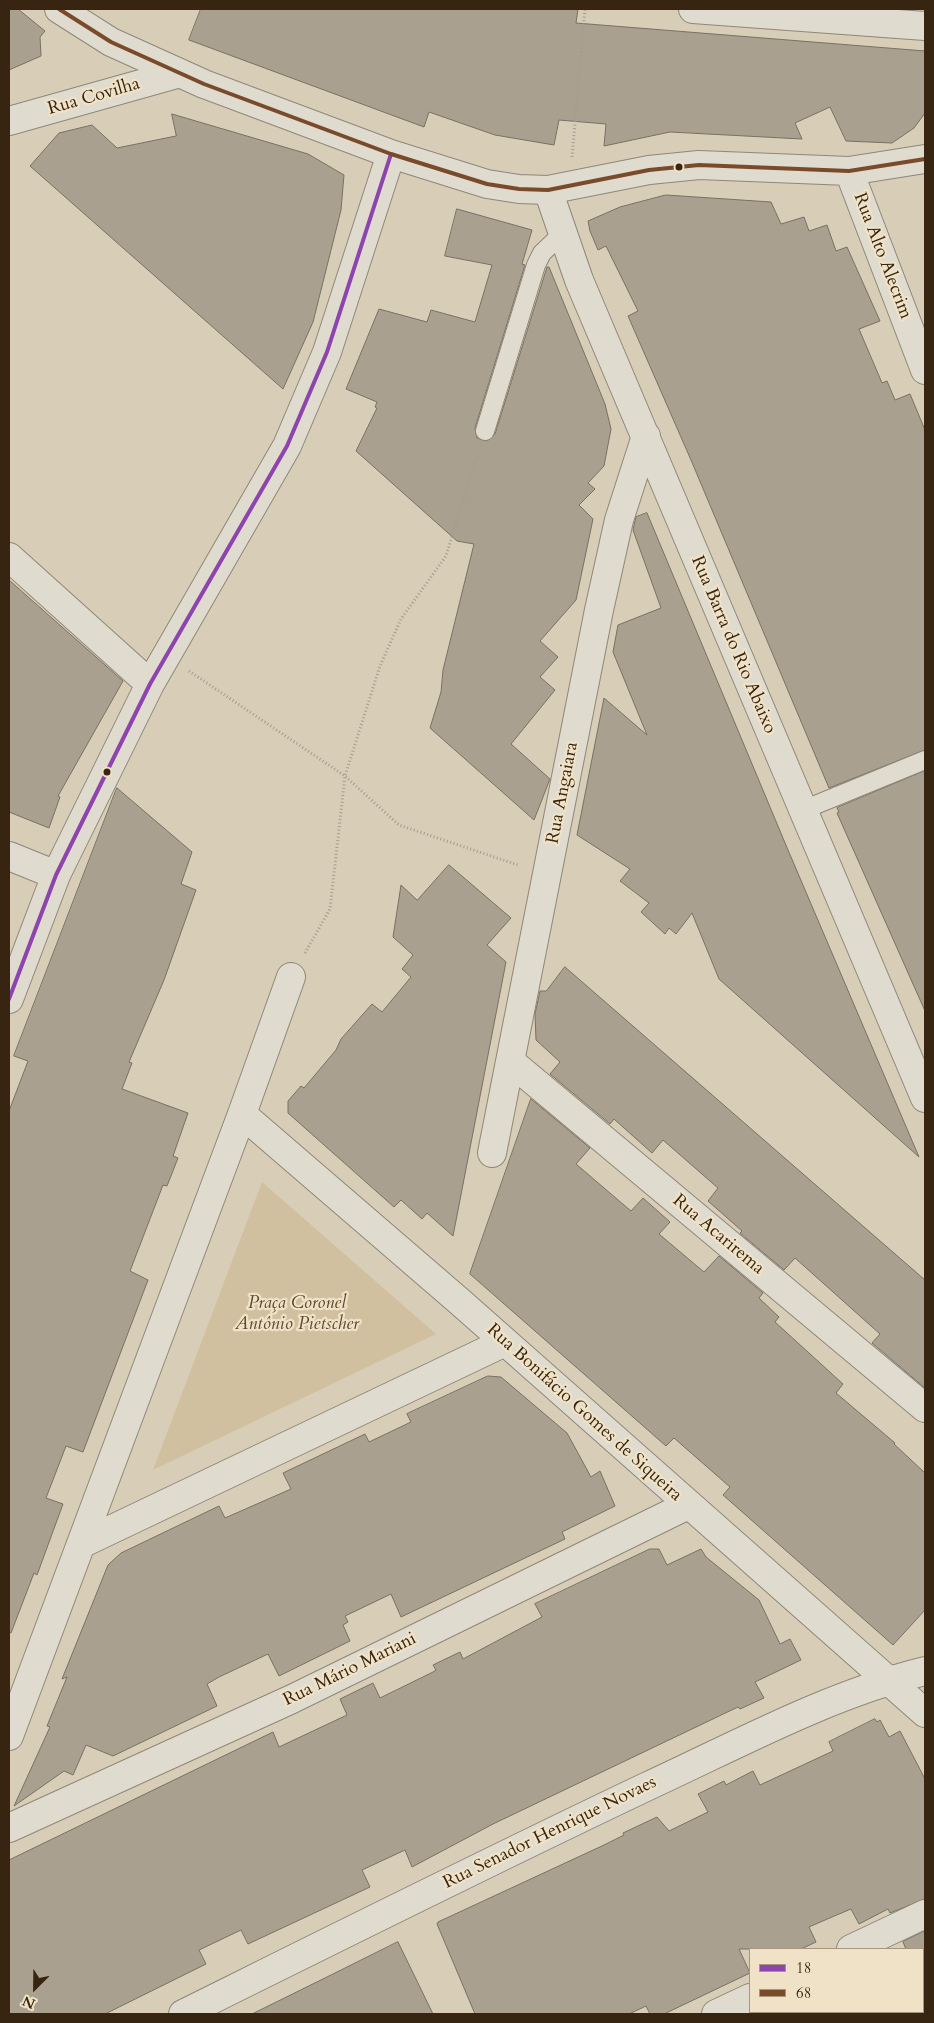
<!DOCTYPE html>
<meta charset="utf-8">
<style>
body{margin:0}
#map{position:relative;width:934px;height:2023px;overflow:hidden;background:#d8cdb6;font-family:Cardo,serif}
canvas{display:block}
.frame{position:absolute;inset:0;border:10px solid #372511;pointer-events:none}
.legend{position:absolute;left:749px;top:1948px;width:175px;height:65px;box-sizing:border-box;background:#efe2c6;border:1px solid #a5967e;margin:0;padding:6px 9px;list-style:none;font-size:15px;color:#372511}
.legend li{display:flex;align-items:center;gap:10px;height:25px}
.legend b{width:25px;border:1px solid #a5967e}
.north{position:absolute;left:10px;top:1963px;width:50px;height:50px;-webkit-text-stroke:4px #efe2c6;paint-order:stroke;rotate:203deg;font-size:14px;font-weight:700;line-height:20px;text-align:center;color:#372511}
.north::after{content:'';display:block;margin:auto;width:18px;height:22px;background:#372511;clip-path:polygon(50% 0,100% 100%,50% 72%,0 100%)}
</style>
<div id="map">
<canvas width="934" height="2023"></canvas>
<div class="frame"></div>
<ul class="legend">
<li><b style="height:6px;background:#8e44ad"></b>18</li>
<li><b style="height:6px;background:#7a4b2a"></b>68</li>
</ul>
<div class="north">N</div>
</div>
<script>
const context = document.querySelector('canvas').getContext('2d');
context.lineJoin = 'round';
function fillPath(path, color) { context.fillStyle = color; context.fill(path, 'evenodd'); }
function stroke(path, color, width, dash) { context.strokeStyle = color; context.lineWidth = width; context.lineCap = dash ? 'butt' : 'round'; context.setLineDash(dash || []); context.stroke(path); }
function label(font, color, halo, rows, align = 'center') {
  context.font = font + ' Cardo,serif'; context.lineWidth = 4.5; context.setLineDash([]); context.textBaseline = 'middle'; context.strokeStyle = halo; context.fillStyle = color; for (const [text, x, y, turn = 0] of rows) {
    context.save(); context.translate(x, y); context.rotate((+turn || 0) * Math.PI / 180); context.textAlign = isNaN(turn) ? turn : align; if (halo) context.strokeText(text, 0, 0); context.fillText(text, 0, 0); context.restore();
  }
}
fillPath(new Path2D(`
 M 262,1182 L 436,1334 L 153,1470 Z`), '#d0c0a0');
const building = new Path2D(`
 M 9,9 L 18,9 L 45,31 L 40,37 L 41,56 L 9,70 Z
 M 201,9 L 578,9 L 576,23 L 925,51 L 925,113 L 914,128 L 892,143 L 846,141 L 830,107 L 795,123 L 802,139 L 670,132 L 604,146 L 606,124 L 559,120 L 554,145 L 495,135 L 429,112 L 424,127 L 189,40 Z
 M 172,114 L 308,154 L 344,175 L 341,210 L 313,322 L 283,389 L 30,166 L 59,133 L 92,125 L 117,148 L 176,136 Z
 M 666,195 L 771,202 L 781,224 L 804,217 L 809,231 L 827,225 L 836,251 L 847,247 L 880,321 L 859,329 L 882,383 L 887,381 L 895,400 L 910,394 L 925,430 L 925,750 L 829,788 L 691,460 L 628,316 L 638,311 L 606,246 L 598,250 L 590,231 L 588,221 L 620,207 Z
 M 457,209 L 532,230 L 522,264 L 525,265 L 475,428 L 477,438 L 487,441 L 495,434 L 547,267 L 549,267 L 605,404 L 611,429 L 604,466 L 588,483 L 595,489 L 579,505 L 593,519 L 576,600 L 540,641 L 558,657 L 540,677 L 555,690 L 511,744 L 550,779 L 534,820 L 430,728 L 441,692 L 443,670 L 474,544 L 457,541 L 356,451 L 377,408 L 375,407 L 377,402 L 346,389 L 379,309 L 427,322 L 431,310 L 475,322 L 492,265 L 445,256 Z
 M 647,513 L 788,850 L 919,1157 L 719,979 L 692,913 L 676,934 L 669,928 L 665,934 L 641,912 L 649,903 L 620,881 L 630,869 L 577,835 L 604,698 L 647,735 L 613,652 L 618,625 L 661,608 L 633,530 L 636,517 Z
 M 9,580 L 123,681 L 58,796 L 60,797 L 49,828 L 9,812 Z
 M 925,771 L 925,1011 L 837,813 L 839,812 L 837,808 Z
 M 117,788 L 192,852 L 181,884 L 196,890 L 164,980 L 129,1062 L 132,1063 L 122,1089 L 188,1113 L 173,1156 L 178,1158 L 167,1186 L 163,1185 L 130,1271 L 148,1280 L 83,1452 L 66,1446 L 46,1498 L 63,1504 L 37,1575 L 34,1573 L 11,1633 L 9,1632 L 9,1111 L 28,1061 L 14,1056 Z
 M 449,865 L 511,918 L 487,945 L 506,962 L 453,1236 L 427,1213 L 422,1219 L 401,1200 L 394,1207 L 288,1113 L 288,1101 L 301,1086 L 304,1088 L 336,1050 L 341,1039 L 372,1004 L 382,1012 L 411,977 L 402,969 L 413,955 L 393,937 L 401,885 L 417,900 Z
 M 565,967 L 925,1280 L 925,1388 L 872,1343 L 880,1334 L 795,1258 L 784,1270 L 740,1233 L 742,1231 L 708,1201 L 718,1188 L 663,1140 L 652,1153 L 614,1119 L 610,1124 L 550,1074 L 560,1062 L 536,1040 L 535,1014 L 540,991 L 546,991 Z
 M 531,1099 L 590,1148 L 576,1164 L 631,1211 L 643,1198 L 670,1222 L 659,1234 L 698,1267 L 704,1272 L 719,1256 L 763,1293 L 759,1298 L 779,1317 L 775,1322 L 843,1384 L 836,1393 L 895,1443 L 894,1444 L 925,1473 L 925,1610 L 893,1645 L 723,1495 L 730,1487 L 674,1438 L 666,1446 L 470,1274 Z
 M 488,1376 L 501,1377 L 567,1433 L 591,1477 L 600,1471 L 615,1506 L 562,1532 L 565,1539 L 401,1617 L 391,1594 L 345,1616 L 348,1622 L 343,1625 L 350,1641 L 279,1676 L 268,1654 L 219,1677 L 207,1684 L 217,1706 L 113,1756 L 86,1745 L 73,1775 L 64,1771 L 14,1806 L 50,1727 L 47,1726 L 67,1677 L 62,1679 L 108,1565 L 121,1553 L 219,1506 L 225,1518 L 291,1489 L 283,1473 L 365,1434 L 369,1442 L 411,1422 L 407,1414 Z
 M 650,1549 L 659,1549 L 667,1565 L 701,1549 L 706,1557 L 759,1600 L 780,1644 L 790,1639 L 801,1660 L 755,1682 L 764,1698 L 740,1709 L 738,1707 L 493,1824 L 412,1867 L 405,1850 L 362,1870 L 370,1887 L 248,1944 L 241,1930 L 199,1950 L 206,1964 L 105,2014 L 9,2014 L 9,1860 L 273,1732 L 279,1747 L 347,1715 L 340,1699 L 373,1683 L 380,1698 L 433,1672 L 436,1670 L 433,1665 L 460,1652 L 463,1659 L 542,1617 L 535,1604 Z
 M 875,1719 L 877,1722 L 880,1720 L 889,1737 L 900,1731 L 925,1779 L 925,1899 L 890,1913 L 888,1909 L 859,1924 L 851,1909 L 832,1917 L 809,1927 L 816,1942 L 801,1949 L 739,1949 L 750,1973 L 664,2014 L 650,2014 L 646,2006 L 629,2014 L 475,2014 L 437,1924 L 438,1922 L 604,1845 L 624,1835 L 623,1833 L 657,1817 L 669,1831 L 708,1812 L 698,1794 L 724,1781 L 726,1785 L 753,1771 L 760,1785 L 833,1751 L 829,1742 Z
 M 925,1931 L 925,1949 L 906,1949 L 903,1942 Z
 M 398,1942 L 433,2014 L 252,2014 L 331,1975 Z`);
fillPath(building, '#a9a090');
stroke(building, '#797062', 1);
const lane = new Path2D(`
 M 485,431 L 536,265 L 542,253 L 562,234
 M 803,810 L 925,760`);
const street = new Path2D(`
 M 59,9 L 111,42 L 204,84 L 391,154 L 487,184 L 519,189 L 548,190 L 649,170 L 699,165 L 849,171 L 925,159
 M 693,9 L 925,26
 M 9,121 L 180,73
 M 849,171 L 925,370
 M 548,190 L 579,280 L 925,1098
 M 9,557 L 150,684
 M 9,856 L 56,875
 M 9,999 L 56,875 L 150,684 L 287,446 L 327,352 L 391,154
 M 511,1062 L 925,1408
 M 242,1114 L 459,1301 L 925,1713
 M 492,1153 L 599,610 L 619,520 L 646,436
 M 81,1544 L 505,1342
 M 9,1736 L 242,1114 L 291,977
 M 9,1828 L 292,1699 L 688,1505
 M 851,1949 L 925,1914
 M 183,2014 C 338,1937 492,1860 648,1786 C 739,1744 828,1695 925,1671
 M 716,2014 L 750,1998`);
stroke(lane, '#8f8778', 20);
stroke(street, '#8f8778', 30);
stroke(new Path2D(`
 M 572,157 L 585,9
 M 189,671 L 345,776 L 399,825 L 518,865
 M 305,953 L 330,909 L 345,776 L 380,666 L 401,619 L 446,556 L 478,454`), '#a29c91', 3, [1, 2.5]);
stroke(lane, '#e0dbcf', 18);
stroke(street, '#e0dbcf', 28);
stroke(new Path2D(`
 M 9,999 L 56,875 L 150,684 L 287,446 L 327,352 L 391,154`), '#8e44ad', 4);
stroke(new Path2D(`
 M 59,9 L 111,42 L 204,84 L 391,154 L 487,184 L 519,189 L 548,190 L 649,170 L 699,165 L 849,171 L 925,159`), '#7a4b2a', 4);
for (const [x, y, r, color] of [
 [679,167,4.5,"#372511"],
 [107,772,4.5,"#372511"]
]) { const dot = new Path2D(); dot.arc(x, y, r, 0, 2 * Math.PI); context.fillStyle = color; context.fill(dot); stroke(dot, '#efe2c6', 2); }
label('18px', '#372511', '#efe2c6', [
 ["Rua Covilha",94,97,-16],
 ["Rua Alto Alecrim",882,256,69],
 ["Rua Barra do Rio Abaixo",733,645,67],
 ["Rua Angaiara",563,793,-79],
 ["Rua Acarirema",718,1235,40],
 ["Rua Bonifácio Gomes de Siqueira",584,1413,42],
 ["Rua Mário Mariani",350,1670,-26],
 ["Rua Senador Henrique Novaes",550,1833,-26]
]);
label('italic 18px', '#5c4930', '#efe2c6', [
 ["Praça Coronel",297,1304],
 ["Antônio Pietscher",297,1325]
]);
</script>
